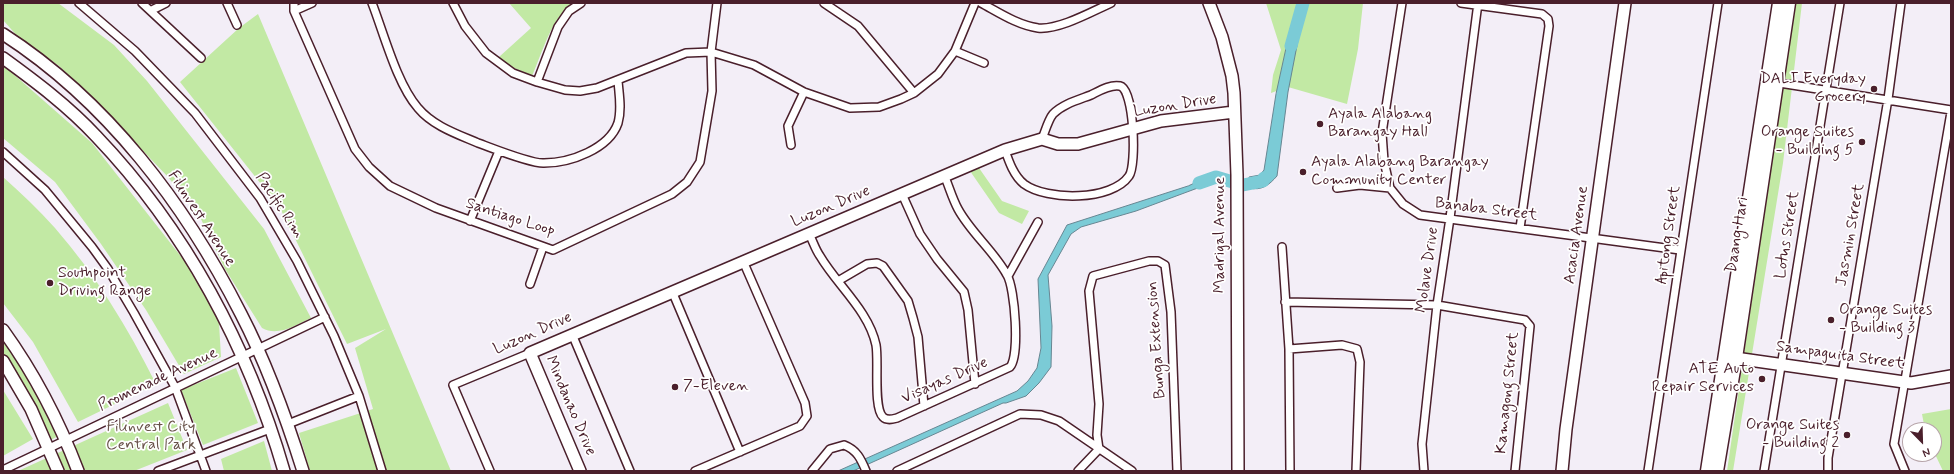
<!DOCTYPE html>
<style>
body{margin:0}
#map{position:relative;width:1954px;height:474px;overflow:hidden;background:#f3eef7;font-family:Mynerve,sans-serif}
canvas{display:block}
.frame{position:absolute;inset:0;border:4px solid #4a1f2b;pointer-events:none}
.north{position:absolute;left:1902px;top:422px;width:40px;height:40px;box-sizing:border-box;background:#fff;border:1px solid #b7a5aa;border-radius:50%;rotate:157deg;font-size:11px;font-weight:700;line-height:16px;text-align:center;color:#4a1f2b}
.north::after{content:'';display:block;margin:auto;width:14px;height:18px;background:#4a1f2b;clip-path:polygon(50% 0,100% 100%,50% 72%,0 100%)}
</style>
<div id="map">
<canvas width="1954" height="474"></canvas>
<div class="frame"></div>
<div class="north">N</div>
</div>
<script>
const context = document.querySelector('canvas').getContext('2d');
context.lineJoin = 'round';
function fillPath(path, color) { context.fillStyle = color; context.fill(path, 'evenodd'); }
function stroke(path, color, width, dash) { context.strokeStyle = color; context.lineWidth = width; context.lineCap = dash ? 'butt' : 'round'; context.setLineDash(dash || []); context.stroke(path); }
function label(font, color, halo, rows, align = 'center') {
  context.font = font + ' Mynerve,sans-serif'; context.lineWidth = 3.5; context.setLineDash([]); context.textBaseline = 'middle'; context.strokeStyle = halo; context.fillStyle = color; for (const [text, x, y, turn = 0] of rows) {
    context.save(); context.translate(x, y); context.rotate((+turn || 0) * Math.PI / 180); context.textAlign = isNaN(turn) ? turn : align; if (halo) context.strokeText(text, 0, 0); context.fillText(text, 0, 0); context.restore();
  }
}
fillPath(new Path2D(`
 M 3,3 L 58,3 L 114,45 L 147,81 L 264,229 L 311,318 C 296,325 278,337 262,328 L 225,269 L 200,217 L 168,177 L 99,105 L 59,66 L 19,38 L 3,20 Z
 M 509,3 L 574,3 C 552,15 542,54 532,76 L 512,67 L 499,57 L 531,28 Z
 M 1266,3 L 1363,3 L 1358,49 L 1347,104 L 1288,87 L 1271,93 L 1273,75 L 1281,50 Z
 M 1795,3 L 1802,3 L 1783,163 L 1733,471 L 1727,471 Z
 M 258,14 L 451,471 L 310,471 L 299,433 L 373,409 L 355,348 L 386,329 L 347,344 L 280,208 L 180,82 L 239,28 Z
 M 3,65 L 92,143 L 201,282 L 219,323 L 221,357 L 184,374 L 146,310 L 101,244 L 55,182 L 3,138 Z
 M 979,168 L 1002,201 L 1029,211 L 1022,224 L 999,213 L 970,171 Z
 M 3,177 C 21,193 39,210 55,228 C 96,275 128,328 156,384 L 78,422 L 33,342 L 3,303 Z
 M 3,335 L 24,367 L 60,435 L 49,441 L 3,359 Z
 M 236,368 L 258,423 L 203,445 L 181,390 Z
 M 3,390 L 33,439 L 3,456 Z
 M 168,403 L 187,450 L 134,471 L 18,471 Z
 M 1951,409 L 1951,471 L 1943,471 L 1934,452 L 1934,430 L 1925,430 L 1922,414 Z
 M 264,441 L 272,471 L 224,471 L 221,459 Z`), '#c2e9a4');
const water = new Path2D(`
 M 1291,27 L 1300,30 L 1288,92 L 1277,176 C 1269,185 1262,191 1249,188 L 1249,177 L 1260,175 L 1264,170 L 1276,94 Z
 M 1208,177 L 1233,178 L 1230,185 L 1218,182 L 1195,189 L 1136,211 L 1081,227 L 1071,234 L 1048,275 L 1052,326 L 1051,367 L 1039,383 L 1026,396 L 1006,403 L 1003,403 L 853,471 L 838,471 L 1017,391 L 1028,381 L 1037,368 L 1041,348 L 1038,279 L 1067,225 L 1188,186 Z`);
fillPath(water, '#7bcbd6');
stroke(water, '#678692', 1);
stroke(new Path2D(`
 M 1291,46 L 1303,3
 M 1199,183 L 1216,177 L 1243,185 L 1263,181 L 1264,178`), '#7bcbd6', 13);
const street = new Path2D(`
 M 79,3 L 135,51 L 195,113 L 260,198 L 297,261 L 334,336 L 359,396 L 382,471
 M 142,3 L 201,58
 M 227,3 L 237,25
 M 294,3 L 294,11 L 355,149 L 369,167 L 390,186 L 436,208 L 553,250 L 672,194 L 687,182 L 700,162 L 712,91 L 711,52 L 717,3
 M 372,3 C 384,34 397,84 418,108 C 433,126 457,134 478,143 C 492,148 531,164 544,163 C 570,163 609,149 618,123 C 622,109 619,94 618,81
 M 453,3 L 465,26 L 486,53 L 513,73 L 537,82 L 565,90 L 580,91 L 597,88 L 686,53 L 711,52 L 754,65 L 804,92 L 850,108 L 879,107 L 901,99 L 914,93 L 938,74 L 955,51 L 975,3
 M 824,3 L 858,26 L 914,93
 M 981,3 C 998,12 1017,25 1038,28 C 1059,30 1091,12 1111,3
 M 1402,3 L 1382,133 L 1384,161 L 1390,188 L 1403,204 L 1420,215 L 1680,250
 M 1461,3 L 1542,14 L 1548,19 L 1549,26 L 1520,228
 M 152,10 L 166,3
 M 294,11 L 312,3
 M 955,51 L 984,63
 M 537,82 L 558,27 L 569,11 L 581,3
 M 1773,82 L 1951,110
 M 791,145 L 788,126 L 804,92
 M 1005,150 C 1009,162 1014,176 1024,184 C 1047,201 1112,201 1129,176 C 1137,165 1134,89 1120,86 C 1110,84 1099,91 1091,95 C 1078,100 1063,104 1053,114 C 1048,120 1045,132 1042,139
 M 3,152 L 45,190 L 92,247 L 108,269 L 134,313 L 175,387 L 206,471
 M 1337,188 L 1360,185 L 1390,188
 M 902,194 L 920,234 L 937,259 L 964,292 L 968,310 L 975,384
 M 470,221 L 499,151
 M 809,234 C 813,241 815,249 820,256 C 837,285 869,311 876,345 C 879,361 873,408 883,417 C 887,421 893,419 897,418 L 1010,367 C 1020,356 1015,288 1007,275 C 994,251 971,233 958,209 C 952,198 949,186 944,175
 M 1282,247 L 1289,349 L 1290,471
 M 1008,276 L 1038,222
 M 838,281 L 867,264 L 877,263 L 883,266 L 908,301 L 913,318 L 918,337 L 924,406
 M 530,284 L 543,247
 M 672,291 L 740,452
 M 1285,302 L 1437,305 L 1525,320 L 1530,326 L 1515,471
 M 572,334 L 630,471
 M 1289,349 L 1342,345 L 1357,349 L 1360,362 L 1356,471
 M 288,424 L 359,396
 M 3,470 L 325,317
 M 158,471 L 270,429
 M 490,471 L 453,385 L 530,353
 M 695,471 L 800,426 L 807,416 L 805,403 L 743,261
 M 812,471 L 830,449 L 844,445 C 857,450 861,459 866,471
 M 897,471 L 1020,414 L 1041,415 L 1059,421 L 1132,471
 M 1078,471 L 1099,449 L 1097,435 L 1099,404 L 1089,291 L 1093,276 L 1149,261 L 1158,261 L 1165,265 L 1171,312 L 1177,471
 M 1424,471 L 1422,444 L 1437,305 L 1450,218 L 1478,3
 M 1648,471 L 1718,3
 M 1764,471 L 1840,3
 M 1828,471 L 1828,458 L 1888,99 L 1901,3
 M 1905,471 L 1894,444 L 1951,112`);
const secondary = new Path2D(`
 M 1209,3 L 1222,37 L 1232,76 L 1234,93 L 1237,175 L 1238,471
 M 3,34 C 107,101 185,204 241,314 C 267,364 286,417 303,471
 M 3,58 C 36,82 68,106 96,136 C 186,230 248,347 284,471
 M 3,330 C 34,373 59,421 78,471
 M 1728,357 L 1911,383 L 1951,376
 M 3,361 L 31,409 L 58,471
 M 580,471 L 530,353 L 1005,150 L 1042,139 L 1058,144 L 1078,144 L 1161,121 L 1234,112
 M 1562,471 L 1566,429 L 1625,3`);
const primary = new Path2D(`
 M 1707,471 L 1779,3
 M 1717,471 L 1736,358 L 1789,3`);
stroke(street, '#4a1f2b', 10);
stroke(secondary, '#4a1f2b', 14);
stroke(primary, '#4a1f2b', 15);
stroke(street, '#fff', 7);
stroke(secondary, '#fff', 11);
stroke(primary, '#fff', 12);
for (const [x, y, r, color] of [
 [1874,89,4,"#4a1f2b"],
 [1320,124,4,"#4a1f2b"],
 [1862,142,4,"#4a1f2b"],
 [1303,172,4,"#4a1f2b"],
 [50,283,4,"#4a1f2b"],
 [1831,320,4,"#4a1f2b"],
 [1762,379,4,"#4a1f2b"],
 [675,387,4,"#4a1f2b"],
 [1847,435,4,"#4a1f2b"]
]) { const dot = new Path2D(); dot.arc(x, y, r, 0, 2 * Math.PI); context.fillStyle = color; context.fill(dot); stroke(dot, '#fff', 1.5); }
label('16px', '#4a1f2b', '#fff', [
 ["DALI Everyday",1866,80,"right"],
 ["Grocery",1866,98,"right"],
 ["Ayala Alabang",1328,115],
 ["Barangay Hall",1328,133],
 ["Orange Suites",1854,133,"right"],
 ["- Building 5",1854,151,"right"],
 ["Ayala Alabang Barangay",1311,163],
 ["Community Center",1311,181],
 ["Southpoint",58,274],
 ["Driving Range",58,292],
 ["Orange Suites",1839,311],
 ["- Building 3",1839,329],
 ["ATE Auto",1754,370,"right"],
 ["Repair Services",1754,388,"right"],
 ["7-Eleven",683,387],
 ["Orange Suites",1839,426,"right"],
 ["- Building 2",1839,444,"right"]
], 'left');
label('16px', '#4a1f2b', '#fff', [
 ["Luzon Drive",1175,106,-9],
 ["Pacific Rim",279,206,57],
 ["Luzon Drive",831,207,-23],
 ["Banaba Street",1486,210,7],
 ["Santiago Loop",510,218,18],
 ["Filinvest Avenue",201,219,57],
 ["Madrigal Avenue",1221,235,-90],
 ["Acacia Avenue",1577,235,-82],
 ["Apitong Street",1669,235,-82],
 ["Daang Hari",1738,235,-81],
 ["Lotus Street",1788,235,-81],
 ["Jasmin Street",1851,235,-80],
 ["Molave Drive",1428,270,-82],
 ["Luzon Drive",533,334,-24],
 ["Bunga Extension",1157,340,-94],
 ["Sampaguita Street",1840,356,8],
 ["Promenade Avenue",158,380,-25],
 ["Visayas Drive",945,381,-24],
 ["Kamagong Street",1508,393,-84],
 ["Mindanao Drive",570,406,67]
]);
label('16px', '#685249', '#fff', [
 ["Filinvest City",151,428],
 ["Central Park",151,446]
]);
</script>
